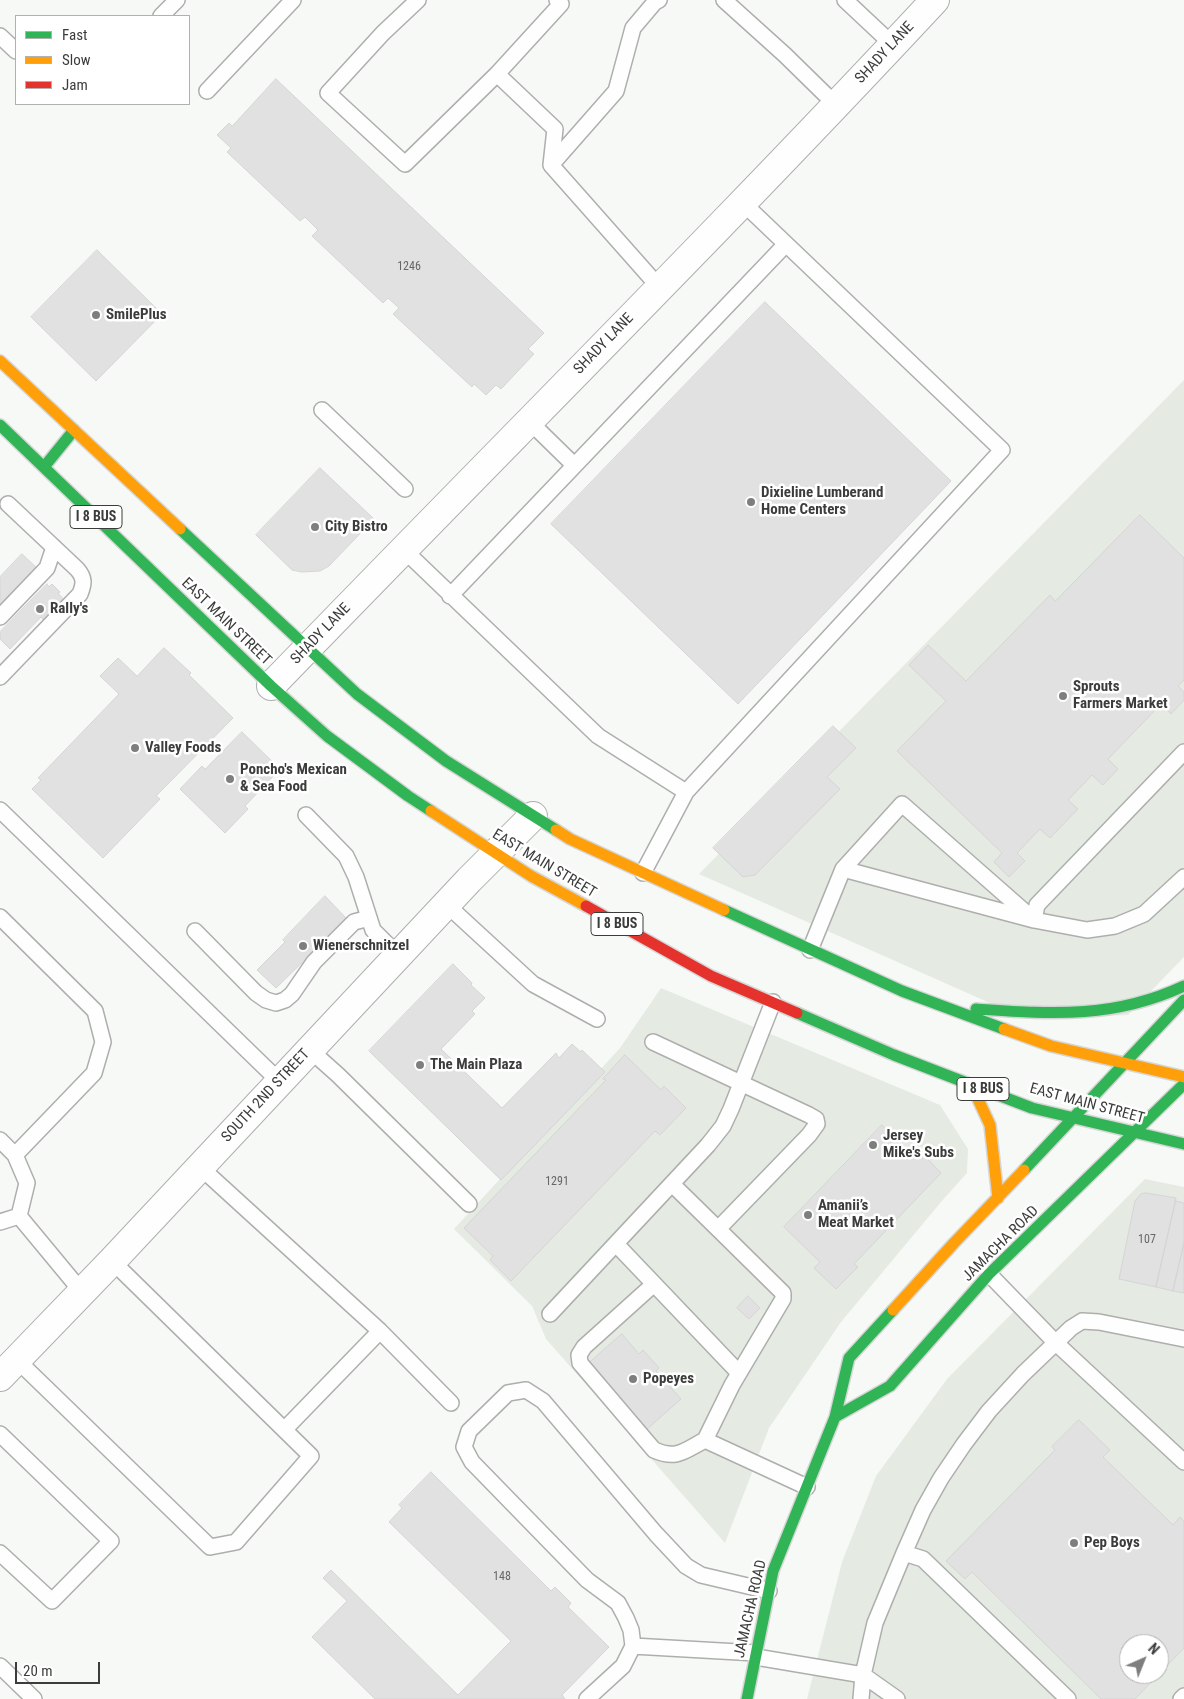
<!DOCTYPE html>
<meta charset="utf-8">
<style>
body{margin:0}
#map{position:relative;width:1184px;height:1699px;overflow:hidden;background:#f7f9f6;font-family:"Roboto Condensed",sans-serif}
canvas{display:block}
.legend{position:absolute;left:15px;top:15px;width:175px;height:90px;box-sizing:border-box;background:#fff;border:1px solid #b1b1b1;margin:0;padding:6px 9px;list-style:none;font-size:15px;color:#3b3d3b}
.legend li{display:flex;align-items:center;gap:10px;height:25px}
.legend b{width:25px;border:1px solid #b1b1b1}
.north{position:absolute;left:1119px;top:1634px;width:50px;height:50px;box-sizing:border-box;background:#fff;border:1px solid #b1b1b1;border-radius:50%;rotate:44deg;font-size:14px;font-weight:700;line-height:20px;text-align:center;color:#3b3d3b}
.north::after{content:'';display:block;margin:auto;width:18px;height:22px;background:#7d7f7c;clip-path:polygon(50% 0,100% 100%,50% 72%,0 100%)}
.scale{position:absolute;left:15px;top:1662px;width:85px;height:22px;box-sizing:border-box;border:2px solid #3b3d3b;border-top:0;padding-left:6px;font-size:15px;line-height:18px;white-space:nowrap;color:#3b3d3b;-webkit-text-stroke:4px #fff;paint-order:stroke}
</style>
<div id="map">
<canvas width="1184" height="1699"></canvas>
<ul class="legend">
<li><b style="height:6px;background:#30b455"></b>Fast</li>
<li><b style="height:6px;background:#ff9f0a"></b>Slow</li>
<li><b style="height:6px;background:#e5322d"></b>Jam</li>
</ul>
<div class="north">N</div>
<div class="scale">20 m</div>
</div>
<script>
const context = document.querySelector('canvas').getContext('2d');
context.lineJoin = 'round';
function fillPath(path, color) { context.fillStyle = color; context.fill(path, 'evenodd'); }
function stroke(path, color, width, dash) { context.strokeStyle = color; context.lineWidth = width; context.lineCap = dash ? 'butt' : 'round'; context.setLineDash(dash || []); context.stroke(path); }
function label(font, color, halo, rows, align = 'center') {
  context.font = font + ' "Roboto Condensed",sans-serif'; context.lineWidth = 5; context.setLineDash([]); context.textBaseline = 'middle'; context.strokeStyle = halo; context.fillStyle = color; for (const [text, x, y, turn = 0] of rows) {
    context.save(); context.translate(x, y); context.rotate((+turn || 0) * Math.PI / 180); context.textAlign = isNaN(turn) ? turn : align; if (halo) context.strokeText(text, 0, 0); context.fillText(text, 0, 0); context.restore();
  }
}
fillPath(new Path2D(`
 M 1184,380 L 1184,957 L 1128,1015 L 1026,1019 L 699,874 Z
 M 661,988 L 940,1105 L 968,1149 L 967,1173 L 941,1202 L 841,1322 L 769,1428 L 725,1543 L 546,1339 L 532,1306 L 454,1229 L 620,1048 Z
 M 1145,1179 L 1184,1187 L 1184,1699 L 807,1699 L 842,1562 L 876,1476 L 947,1379 ZM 1129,1644 L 1159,1644 L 1159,1674 L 1129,1674 Z`), '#e5ebe3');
const building = new Path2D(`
 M 276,79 L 544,333 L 528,349 L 534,354 L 501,389 L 496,385 L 486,395 L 474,384 L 472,387 L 393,314 L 399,308 L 388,298 L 383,303 L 312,236 L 318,230 L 305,217 L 300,221 L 227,152 L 231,148 L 217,135 L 229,123 L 232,126 Z
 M 97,250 L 162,314 L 96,381 L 31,317 Z
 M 765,302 L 951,481 L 738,704 L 551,524 Z
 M 320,468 L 374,519 L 329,566 L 320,571 L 302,572 L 292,570 L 256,535 Z
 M 1140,515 L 1184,558 L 1184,680 L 1178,686 L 1184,692 L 1184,700 L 1171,714 L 1161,704 L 1108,759 L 1118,769 L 1103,785 L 1092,775 L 1068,800 L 1078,809 L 1050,838 L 1040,829 L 1017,853 L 1025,861 L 1009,877 L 994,862 L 1002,853 L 897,751 L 946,701 L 909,665 L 928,645 L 966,681 L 1050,595 L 1055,601 Z
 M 22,554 L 39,570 L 0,609 L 0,577 Z
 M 47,584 L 49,587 L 52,584 L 60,592 L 58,593 L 65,601 L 45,622 L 41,617 L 10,649 L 0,639 L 0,632 Z
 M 164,648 L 191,673 L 189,675 L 233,718 L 156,796 L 160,799 L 103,858 L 32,789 L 41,780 L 38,778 L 119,694 L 100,676 L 118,658 L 137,676 Z
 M 833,726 L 856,748 L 827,777 L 840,789 L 755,875 L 743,877 L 713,848 Z
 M 242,732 L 280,769 L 245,806 L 248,809 L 225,833 L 180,789 L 202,766 L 205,769 Z
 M 325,896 L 346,918 L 330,937 L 319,953 L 315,950 L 276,988 L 257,970 L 285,942 L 283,940 Z
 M 453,964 L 472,983 L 471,985 L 485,998 L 472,1011 L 475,1014 L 441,1049 L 502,1108 L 556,1053 L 559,1058 L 572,1044 L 581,1052 L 582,1050 L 605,1072 L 501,1180 L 369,1051 Z
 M 625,1055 L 661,1090 L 664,1086 L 686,1108 L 660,1135 L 655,1131 L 511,1281 L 490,1260 L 493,1256 L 464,1228 L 606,1080 L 603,1079 Z
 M 882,1125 L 913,1156 L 918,1151 L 921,1152 L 941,1173 L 854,1264 L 858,1267 L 836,1289 L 814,1268 L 820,1262 L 784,1227 Z
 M 1146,1193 L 1176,1198 L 1156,1287 L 1119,1279 L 1135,1201 L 1141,1194 Z
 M 1176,1201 L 1184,1203 L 1184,1243 L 1173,1291 L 1156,1287 Z
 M 1184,1243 L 1184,1293 L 1173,1291 Z
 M 748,1296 L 760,1308 L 749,1319 L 737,1308 Z
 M 622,1334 L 639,1354 L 643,1350 L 659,1368 L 656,1371 L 681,1399 L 646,1430 L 588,1364 Z
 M 1079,1420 L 1110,1450 L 1103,1457 L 1173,1525 L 1180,1517 L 1184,1521 L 1184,1648 L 1159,1674 L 1159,1644 L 1129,1644 L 1129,1674 L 1159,1674 L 1135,1699 L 1101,1699 L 972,1572 L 965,1579 L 946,1561 L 1055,1450 L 1052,1447 Z
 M 431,1472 L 551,1591 L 555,1587 L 571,1603 L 568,1607 L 609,1647 L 562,1695 L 565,1699 L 375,1699 L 312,1637 L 347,1601 L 323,1578 L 331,1570 L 458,1695 L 511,1641 L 389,1522 L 402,1508 L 399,1505 Z`);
fillPath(building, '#e1e1e1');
stroke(building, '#d5d5d5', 1);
const lane = new Path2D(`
 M 418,0 L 383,33 L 328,93 L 405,164 L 497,74 L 561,4 L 557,0
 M 659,0 L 655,2 L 633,28 L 616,91 L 551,165 L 659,287
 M 724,0 L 785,55 L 836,105
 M 845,0 L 893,45
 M 161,16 L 177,0
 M 0,36 L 16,51
 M 497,74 L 555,129 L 551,165
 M 207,91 L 293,0
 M 322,410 L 405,489
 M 529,421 L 574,465
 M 403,549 L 598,736 L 686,792 L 643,873
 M 450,596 L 786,244
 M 0,617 L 47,568 L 54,547
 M 0,677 L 80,594 C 84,584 85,578 77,569 L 8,504
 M 1184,752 L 1037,905 L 1034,920 L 1087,930 L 1115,926 L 1144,914 L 1184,877
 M 686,792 L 1002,450 L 742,202
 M 902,804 L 1034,920 L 843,869 Z
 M 0,810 L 280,1082
 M 306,815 L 346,856 L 356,877 L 373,930 L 398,955
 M 446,904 L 533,984 L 597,1019
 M 0,917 L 95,1011 L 103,1042 L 94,1073 L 15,1155 L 27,1183 L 19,1216
 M 195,931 L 256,993 L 266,1000 L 276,1003 L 285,1000 L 292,994 L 314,962 L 354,922 L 369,918
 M 810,950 L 843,869
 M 653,1042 L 809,1115 L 816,1119 L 817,1124 L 809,1135 L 718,1229 L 672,1184
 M 310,1050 L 338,1075 L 469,1204
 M 0,1140 L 15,1155
 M 199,1166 L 380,1331 L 451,1403
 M 19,1216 L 82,1292
 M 0,1222 L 19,1216
 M 718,1229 L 783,1293 L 783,1299 L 732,1385 L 705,1440 L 807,1487
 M 616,1244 L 739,1373
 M 989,1274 L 1056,1343 L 1184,1462
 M 654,1284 L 584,1347 L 579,1355 L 580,1363 L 654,1450 C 677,1460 684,1451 705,1440
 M 550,1314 L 708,1145 L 723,1126 L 731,1109 L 773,1002
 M 17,1360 L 210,1547 L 236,1542 L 311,1456 L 112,1261
 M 285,1429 L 380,1331
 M 0,1434 L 111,1541 L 52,1601 L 0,1553
 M 904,1553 L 923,1510 L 941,1478 L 964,1444 L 989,1411 L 1023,1374 L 1071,1328 L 1082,1321 L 1099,1322 L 1184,1339
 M 633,1646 L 756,1653
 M 756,1657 L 863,1675 L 861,1699
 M 0,1666 L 34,1699
 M 587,1699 L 623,1666 L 633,1646 L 631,1630 L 626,1618 L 618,1603 L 587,1580 L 472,1462 L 464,1447 L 469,1431 L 508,1393 L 526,1390 L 543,1401 L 656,1534 L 686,1566 L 701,1575 L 769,1591
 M 897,1699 L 863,1675 L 875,1623 L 904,1553 L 923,1559 L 1068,1699
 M 1181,1699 L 1184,1696`);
const street = new Path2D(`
 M 271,686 C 492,457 718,233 935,0
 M 0,1377 L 112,1261 L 469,880 L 533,816`);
const fast = new Path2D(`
 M 0,425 L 271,686 L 327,736 L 408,796 L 431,811
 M 44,467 L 74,430
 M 180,529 L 357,694 L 446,761 L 556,830
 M 724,910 L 902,991 L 1004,1029
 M 976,1009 C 1052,1014 1113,1019 1184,986
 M 797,1013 L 894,1055 L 1032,1108 L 1184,1144
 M 1024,1170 L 1184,1000
 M 835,1417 L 890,1386 L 989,1274 L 1184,1084
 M 747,1699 L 773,1571 L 835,1417 L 849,1358 L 893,1310`);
const slow = new Path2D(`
 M 0,361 L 180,529
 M 431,811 L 531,876 L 586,906
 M 556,830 L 570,839 L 724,910
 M 1004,1029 L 1051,1046 L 1184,1077
 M 971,1084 L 990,1125 L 998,1198
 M 893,1310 L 954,1243 L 1024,1170`);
const jam = new Path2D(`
 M 586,906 L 711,976 L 797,1013`);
stroke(lane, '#adafad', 18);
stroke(street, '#adafad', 30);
stroke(fast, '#d5d6d5', 14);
stroke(slow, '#d5d6d5', 14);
stroke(jam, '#d5d6d5', 14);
stroke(lane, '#fefefe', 15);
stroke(street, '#fefefe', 28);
stroke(fast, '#30b455', 11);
stroke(slow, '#ff9f0a', 11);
stroke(jam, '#e5322d', 11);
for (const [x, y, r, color] of [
 [96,315,5,"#7d7f7c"],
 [751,502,5,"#7d7f7c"],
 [315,527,5,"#7d7f7c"],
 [40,609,5,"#7d7f7c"],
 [1063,696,5,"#7d7f7c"],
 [135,748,5,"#7d7f7c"],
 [230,779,5,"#7d7f7c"],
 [303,946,5,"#7d7f7c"],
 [420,1065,5,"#7d7f7c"],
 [873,1145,5,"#7d7f7c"],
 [808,1215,5,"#7d7f7c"],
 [633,1379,5,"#7d7f7c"],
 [1074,1543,5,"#7d7f7c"]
]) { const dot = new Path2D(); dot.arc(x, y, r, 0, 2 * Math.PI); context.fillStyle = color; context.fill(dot); stroke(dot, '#fff', 2); }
label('12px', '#656765', null, [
 ["1246",409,267],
 ["1291",557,1182],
 ["107",1147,1240],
 ["148",502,1577]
]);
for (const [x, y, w] of [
 [96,517,52],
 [617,924,52],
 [983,1089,52]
]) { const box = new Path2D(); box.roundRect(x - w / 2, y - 11.5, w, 23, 4); context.fillStyle = '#fff'; context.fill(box); stroke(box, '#3b3d3b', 1); }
label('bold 14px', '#3b3d3b', null, [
 ["I 8 BUS",96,517],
 ["I 8 BUS",617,924],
 ["I 8 BUS",983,1089]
]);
label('15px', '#3b3d3b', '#fff', [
 ["SHADY LANE",885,53,-47],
 ["SHADY LANE",604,344,-46],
 ["EAST MAIN STREET",226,622,44],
 ["SHADY LANE",321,634,-46],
 ["EAST MAIN STREET",544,864,31],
 ["SOUTH 2ND STREET",266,1096,-47],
 ["EAST MAIN STREET",1087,1104,15],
 ["JAMACHA ROAD",1001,1244,-45],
 ["JAMACHA ROAD",751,1609,-77]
]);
label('bold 15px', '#3b3d3b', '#fff', [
 ["SmilePlus",106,315],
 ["Dixieline Lumberand",761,493],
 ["Home Centers",761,510],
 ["City Bistro",325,527],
 ["Rally's",50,609],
 ["Sprouts",1073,687],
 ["Farmers Market",1073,704],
 ["Valley Foods",145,748],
 ["Poncho's Mexican",240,770],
 ["& Sea Food",240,787],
 ["Wienerschnitzel",313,946],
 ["The Main Plaza",430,1065],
 ["Jersey",883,1136],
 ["Mike's Subs",883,1153],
 ["Amanii’s",818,1206],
 ["Meat Market",818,1223],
 ["Popeyes",643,1379],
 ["Pep Boys",1084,1543]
], 'left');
</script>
